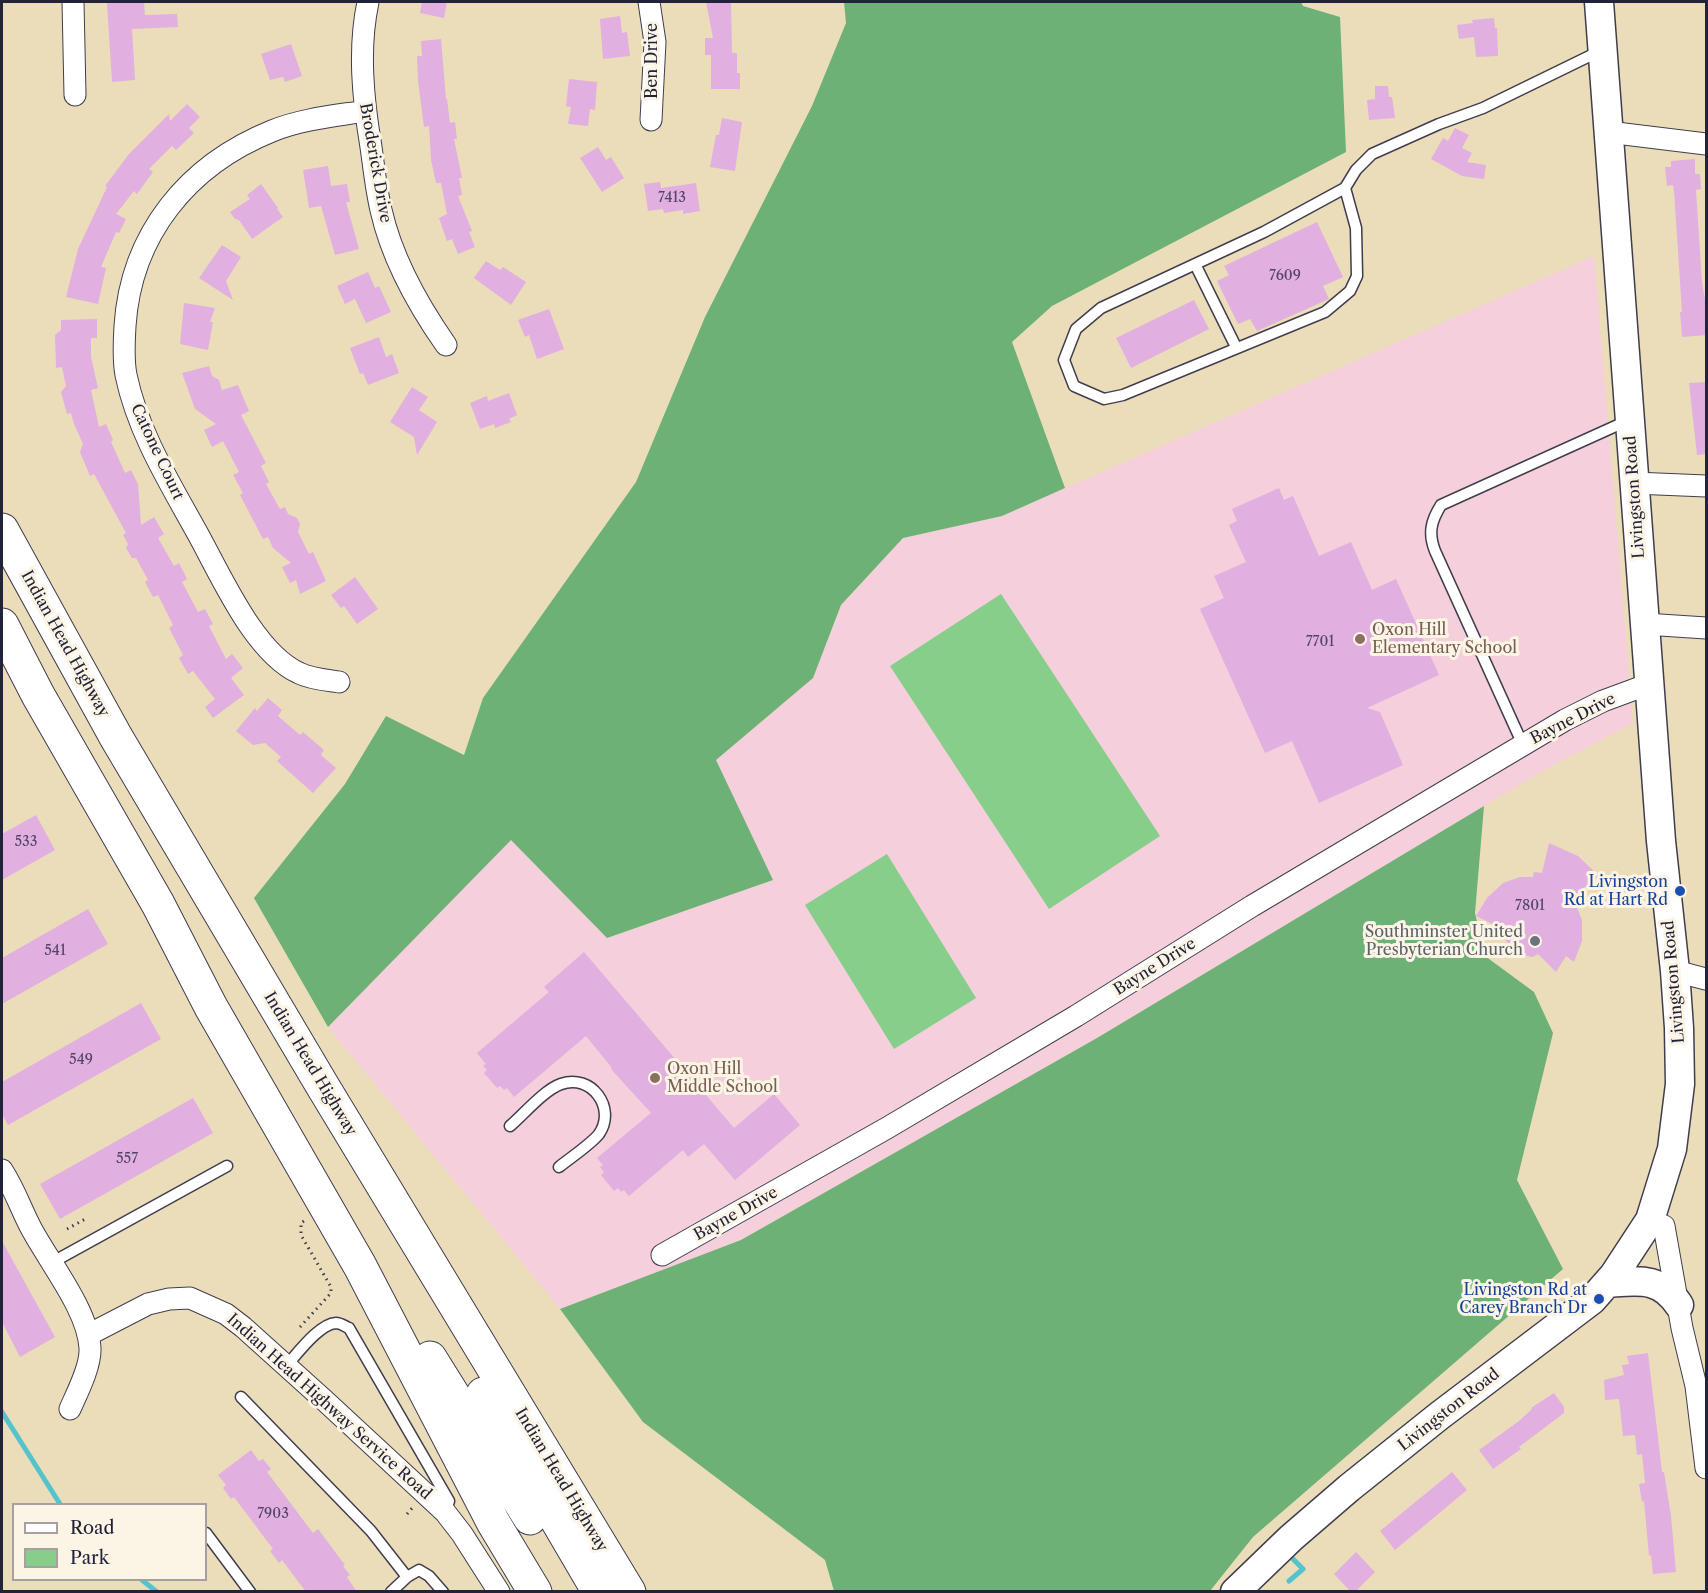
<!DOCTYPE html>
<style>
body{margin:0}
#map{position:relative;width:1708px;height:1593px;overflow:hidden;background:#ecddba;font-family:"Libre Caslon Text",serif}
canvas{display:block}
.frame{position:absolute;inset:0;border:3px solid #22223b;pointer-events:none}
.legend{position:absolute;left:12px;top:1503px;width:195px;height:78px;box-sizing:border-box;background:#fcf5e5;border:2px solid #a5a1a1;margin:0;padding:8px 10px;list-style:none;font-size:18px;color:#22223b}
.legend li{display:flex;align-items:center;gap:12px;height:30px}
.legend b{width:30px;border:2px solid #a5a1a1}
</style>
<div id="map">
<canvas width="1708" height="1593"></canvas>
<div class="frame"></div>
<ul class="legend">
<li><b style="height:8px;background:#fff"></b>Road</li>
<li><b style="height:16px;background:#87ce8a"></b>Park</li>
</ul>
</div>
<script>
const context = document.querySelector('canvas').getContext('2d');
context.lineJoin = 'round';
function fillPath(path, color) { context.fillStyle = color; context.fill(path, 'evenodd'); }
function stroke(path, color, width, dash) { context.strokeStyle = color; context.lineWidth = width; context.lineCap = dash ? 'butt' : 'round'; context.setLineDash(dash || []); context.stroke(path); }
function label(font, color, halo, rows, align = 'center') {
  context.font = font + ' "Libre Caslon Text",serif'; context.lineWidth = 6; context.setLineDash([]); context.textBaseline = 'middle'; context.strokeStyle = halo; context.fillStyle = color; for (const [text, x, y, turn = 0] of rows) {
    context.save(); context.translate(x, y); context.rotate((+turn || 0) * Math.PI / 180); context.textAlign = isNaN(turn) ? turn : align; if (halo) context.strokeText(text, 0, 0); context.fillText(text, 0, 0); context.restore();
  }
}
fillPath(new Path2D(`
 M 1594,256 L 1633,723 L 1541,772 L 1097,1038 L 741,1240 L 560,1309 L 328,1027 L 511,839 L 607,938 L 773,880 L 715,760 L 813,678 L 841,605 L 903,538 L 1002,516 Z`), '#f5cfdb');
fillPath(new Path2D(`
 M 1001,594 L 1160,836 L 1049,909 L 890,666 Z
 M 887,854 L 976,998 L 894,1049 L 805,905 Z`), '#87ce8a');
fillPath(new Path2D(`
 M 844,2 L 1301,2 L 1303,6 L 1340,17 L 1346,152 L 1052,306 L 1012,342 L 1065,488 L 1002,516 L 903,538 L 841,605 L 813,678 L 716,760 L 773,880 L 607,938 L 511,840 L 328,1027 L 254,898 L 345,784 L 386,716 L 464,755 L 483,698 L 636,482 L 705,317 L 812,106 L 846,23 Z
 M 1484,806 L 1475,913 L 1485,956 L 1534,992 L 1553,1033 L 1517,1180 L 1563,1269 L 1253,1537 L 1210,1591 L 834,1591 L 825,1560 L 643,1422 L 560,1309 L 741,1240 L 1097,1038 Z`), '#6db176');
stroke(new Path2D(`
 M 2,1412 L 60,1504
 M 142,1580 L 157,1592
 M 1289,1581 L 1303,1569 L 1293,1559`), '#55c3cb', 5);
fillPath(new Path2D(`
 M 144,2 L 145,15 L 177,14 L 178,27 L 132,29 L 135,80 L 112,82 L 107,3 Z
 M 422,2 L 447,2 L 444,18 L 420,13 Z
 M 706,2 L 731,2 L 732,53 L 737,53 L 737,73 L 740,73 L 740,89 L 711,89 L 711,55 L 705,55 L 705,38 L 713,38 Z
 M 620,16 L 622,33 L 627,32 L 630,56 L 603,59 L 600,19 Z
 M 1494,18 L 1495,28 L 1497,28 L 1498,56 L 1476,57 L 1474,37 L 1459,39 L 1457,25 L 1473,23 L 1472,20 Z
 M 441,39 L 446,99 L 447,99 L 450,123 L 455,122 L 457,139 L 454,139 L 462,178 L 459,178 L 462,195 L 458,196 L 472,231 L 469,232 L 475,247 L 458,254 L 452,239 L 447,241 L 439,218 L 447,214 L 441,183 L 436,183 L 431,160 L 429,126 L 424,127 L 418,81 L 417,56 L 422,56 L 421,41 Z
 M 291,44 L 302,76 L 285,82 L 283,77 L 270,80 L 261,54 Z
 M 569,79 L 597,82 L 595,110 L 590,109 L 588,126 L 568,124 L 571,107 L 566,106 Z
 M 1375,86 L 1388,86 L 1389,97 L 1392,97 L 1395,118 L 1369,120 L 1367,100 L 1375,99 Z
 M 187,104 L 200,117 L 189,128 L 194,133 L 176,150 L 172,146 L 149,169 L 153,172 L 137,194 L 134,191 L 116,214 L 126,219 L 119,233 L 116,232 L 101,267 L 106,268 L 98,304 L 66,297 L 78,249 L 107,187 L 105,186 L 129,154 L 169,114 L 170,121 Z
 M 722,118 L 742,122 L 735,171 L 710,167 L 716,135 L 719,135 Z
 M 1455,128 L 1469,135 L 1462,148 L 1472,153 L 1467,162 L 1486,165 L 1484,179 L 1462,176 L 1431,159 L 1443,138 L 1448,141 Z
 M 598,147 L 606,160 L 611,157 L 624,178 L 602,192 L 580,158 Z
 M 1695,159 L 1695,174 L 1700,174 L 1701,189 L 1696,190 L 1702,283 L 1707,310 L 1707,335 L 1682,337 L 1680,312 L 1682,312 L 1674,191 L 1673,185 L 1667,186 L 1665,167 L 1671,167 L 1671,161 Z
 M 328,166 L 331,186 L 347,184 L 350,202 L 346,202 L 359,249 L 335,255 L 321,206 L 309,208 L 303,170 Z
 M 660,182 L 661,188 L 696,183 L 700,211 L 683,214 L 683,210 L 664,213 L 663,209 L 648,211 L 644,184 Z
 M 261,184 L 278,208 L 277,209 L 283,217 L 252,239 L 239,220 L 235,219 L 230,212 L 250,199 L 247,195 Z
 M 1317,222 L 1343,277 L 1323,286 L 1329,299 L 1257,331 L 1250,319 L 1238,324 L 1217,281 L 1229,275 L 1224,266 Z
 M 222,245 L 241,257 L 226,281 L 233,300 L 199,278 Z
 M 486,261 L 500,270 L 503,267 L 526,282 L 511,305 L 474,278 Z
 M 368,272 L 375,288 L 379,286 L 391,312 L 366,323 L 355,299 L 345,304 L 337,286 Z
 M 1194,300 L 1209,329 L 1131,368 L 1116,338 Z
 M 184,303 L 215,308 L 210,322 L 213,322 L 208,350 L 180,344 Z
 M 549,309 L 564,349 L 537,359 L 529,335 L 525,337 L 518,320 Z
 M 97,319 L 97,338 L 91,338 L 91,357 L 98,388 L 91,390 L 99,427 L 106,424 L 113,440 L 111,442 L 125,473 L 131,470 L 138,484 L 141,525 L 154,517 L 164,534 L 158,538 L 174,566 L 179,563 L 187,579 L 182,582 L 198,612 L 205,609 L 213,624 L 209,626 L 226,659 L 232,654 L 243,668 L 231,678 L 244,695 L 213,718 L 205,707 L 215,699 L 193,671 L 188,674 L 179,658 L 183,655 L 169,628 L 173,625 L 158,595 L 153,597 L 145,582 L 148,580 L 136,558 L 132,558 L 126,548 L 128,544 L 123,535 L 126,533 L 94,474 L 90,476 L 80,452 L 83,444 L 74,424 L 71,413 L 67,414 L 61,392 L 66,386 L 62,367 L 56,368 L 55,335 L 61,330 L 61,320 Z
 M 379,337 L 386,357 L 392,354 L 399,373 L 368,385 L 363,373 L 360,374 L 350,348 Z
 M 209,366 L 212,376 L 219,380 L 222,390 L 238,385 L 249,411 L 241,415 L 266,463 L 261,466 L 269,482 L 266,484 L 280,509 L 285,507 L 288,514 L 297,518 L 300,524 L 298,532 L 309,554 L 313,552 L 326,581 L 300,594 L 296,580 L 290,583 L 282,567 L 291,563 L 273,548 L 268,537 L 263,539 L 240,495 L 243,493 L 233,475 L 239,472 L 223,441 L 212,447 L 204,430 L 216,424 L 195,409 L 182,373 Z
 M 1707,382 L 1707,454 L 1697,455 L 1689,383 Z
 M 412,387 L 428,397 L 419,410 L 437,422 L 417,455 L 414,437 L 390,422 Z
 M 509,393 L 517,415 L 509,419 L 511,422 L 495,428 L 494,424 L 480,429 L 470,403 L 487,396 L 488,401 Z
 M 1279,488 L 1284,500 L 1293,496 L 1319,556 L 1351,542 L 1372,590 L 1396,579 L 1439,675 L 1367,708 L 1380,712 L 1403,765 L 1319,803 L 1292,741 L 1265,753 L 1200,609 L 1224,598 L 1214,576 L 1246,562 L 1229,525 L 1237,521 L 1232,509 Z
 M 355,577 L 378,609 L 357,624 L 344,606 L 341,608 L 331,595 Z
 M 268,698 L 282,710 L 278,716 L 300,735 L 303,732 L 324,750 L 321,754 L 322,756 L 336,768 L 313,793 L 277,761 L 281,757 L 265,743 L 253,745 L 236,731 L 255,708 L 257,711 Z
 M 36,815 L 55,850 L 2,880 L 2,834 Z
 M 1549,843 L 1578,856 L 1599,876 L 1575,895 L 1582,905 L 1577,908 L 1582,920 L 1582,941 L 1574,962 L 1566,956 L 1556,972 L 1538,954 L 1533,957 L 1516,954 L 1504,938 L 1505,930 L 1476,916 L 1487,898 L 1503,883 L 1520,877 L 1533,877 L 1534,872 L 1542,873 Z
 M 88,909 L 108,944 L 2,1004 L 2,958 Z
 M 584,952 L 734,1128 L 774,1094 L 800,1125 L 735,1180 L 704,1144 L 688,1157 L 683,1150 L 629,1196 L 624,1190 L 621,1192 L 618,1188 L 614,1191 L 601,1175 L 604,1172 L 600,1167 L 603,1165 L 597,1158 L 651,1113 L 611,1069 L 612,1068 L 586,1036 L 514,1097 L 507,1088 L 504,1090 L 500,1086 L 497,1088 L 484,1073 L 487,1070 L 483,1066 L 486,1064 L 477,1053 L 549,992 L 544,987 Z
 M 141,1003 L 161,1039 L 8,1125 L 2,1114 L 2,1082 Z
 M 193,1098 L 213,1133 L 60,1219 L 40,1184 Z
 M 2,1241 L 55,1337 L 20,1357 L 2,1322 Z
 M 1648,1353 L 1662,1472 L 1664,1472 L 1671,1516 L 1676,1572 L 1653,1574 L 1651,1555 L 1649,1556 L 1644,1501 L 1642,1502 L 1639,1484 L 1645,1483 L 1642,1454 L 1637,1455 L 1635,1435 L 1623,1436 L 1619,1399 L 1605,1400 L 1604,1380 L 1624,1375 L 1622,1365 L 1629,1364 L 1627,1356 Z
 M 1554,1393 L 1564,1407 L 1564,1413 L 1519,1447 L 1521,1449 L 1493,1469 L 1479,1450 L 1519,1421 L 1532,1409 L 1531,1408 Z
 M 251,1450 L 259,1461 L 263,1459 L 271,1469 L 267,1472 L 313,1533 L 318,1529 L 345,1565 L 343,1566 L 350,1575 L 347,1577 L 357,1592 L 306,1592 L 282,1560 L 279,1563 L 270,1551 L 273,1549 L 234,1497 L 231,1499 L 223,1488 L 226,1485 L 218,1475 Z
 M 1452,1472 L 1467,1490 L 1395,1550 L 1380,1531 Z
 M 1356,1552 L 1375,1572 L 1355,1592 L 1351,1592 L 1334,1574 Z`), '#e1afe0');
const lane = new Path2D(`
 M 1345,188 L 1264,232 L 1101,308 L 1076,329 L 1064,360 L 1074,386 L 1104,399 L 1123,395 L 1325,312 L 1350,291 L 1357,276 L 1356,228 L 1345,188 L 1356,170 L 1372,154 L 1439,124 L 1483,108 L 1602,50
 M 1195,264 L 1236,347
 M 1523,745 L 1435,551 C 1428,533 1431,521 1441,505 L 1629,420
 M 510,1126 C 524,1114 544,1090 561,1084 C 591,1073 617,1108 599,1134 C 590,1145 570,1158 559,1167
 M 51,1263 L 227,1166
 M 286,1366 C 298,1353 319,1324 336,1323 C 341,1323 344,1326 349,1328 L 449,1501 L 445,1512
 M 241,1397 L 371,1531 L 407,1577 L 419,1570 L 429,1576 L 443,1592
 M 206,1533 L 250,1592
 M 391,1592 L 407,1577`);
const street = new Path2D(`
 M 73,2 L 75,95
 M 368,2 C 358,49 363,99 371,147 C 374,168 376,189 381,210 C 392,259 418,305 446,345
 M 649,2 L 655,42 L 651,120
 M 1608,132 L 1706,144
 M 1634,483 L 1706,486
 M 1645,624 L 1706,628
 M 339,682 C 326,680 311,679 299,673 C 255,653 222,578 199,536 C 171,485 138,433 126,375 C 123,359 124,342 125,326 C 131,234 188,165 272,131 C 301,119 334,116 365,111
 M 1675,971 L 1706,979
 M 2,1170 C 15,1190 20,1207 31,1228 C 49,1262 88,1310 90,1348 C 91,1366 77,1393 70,1409
 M 1650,1220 L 1664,1226 L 1682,1328 L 1696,1386 L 1706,1468
 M 662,1255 L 887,1128 L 1076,1016 L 1252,906 L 1565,720 L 1603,701 L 1649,684
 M 88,1335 L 148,1304 L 169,1299 L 190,1298 L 226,1314 L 243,1327 L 323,1399 L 445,1512 L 462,1534 L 499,1592`);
const secondary = new Path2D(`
 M 1607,1283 C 1638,1281 1660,1276 1679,1305
 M 1235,1592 L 1291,1538 L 1349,1488 L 1439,1416 L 1592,1300 L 1614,1275 L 1650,1220 L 1672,1149 L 1680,1084 L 1679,1028 L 1675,971 L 1661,841 L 1599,2`);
const highway = new Path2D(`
 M 2,530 L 116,737 L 322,1085 L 629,1592
 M 2,625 L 38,695 L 158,904 L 211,1007 L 360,1266 L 493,1522 L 535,1592
 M 430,1358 L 530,1518
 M 483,1394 L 599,1592`);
stroke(lane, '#403e4e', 13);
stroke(street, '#403e4e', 23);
stroke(secondary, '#403e4e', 31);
stroke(highway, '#403e4e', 35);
stroke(new Path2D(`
 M 67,1229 L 87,1218
 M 300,1327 L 331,1293 L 331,1287 L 301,1235 L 301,1223 L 307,1219
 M 407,1514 L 413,1507`), '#403e4e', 3, [1.5, 4.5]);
stroke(lane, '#fff', 10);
stroke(street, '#fff', 21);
stroke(secondary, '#fff', 28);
stroke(highway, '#fff', 33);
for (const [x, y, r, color] of [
 [1360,639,6,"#8d6e63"],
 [1680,891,6,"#1a4fb4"],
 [1535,941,6,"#6b7280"],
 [655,1078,6,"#8d6e63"],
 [1599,1299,6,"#1a4fb4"]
]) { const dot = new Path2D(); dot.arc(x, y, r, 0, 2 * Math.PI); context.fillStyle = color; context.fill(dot); stroke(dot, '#fcf5e5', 2); }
label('14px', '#524564', null, [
 ["7413",672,198],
 ["7609",1285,276],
 ["7701",1320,642],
 ["533",26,842],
 ["7801",1530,906],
 ["541",55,951],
 ["549",81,1060],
 ["557",127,1159],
 ["7903",273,1514]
]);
label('16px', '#22223b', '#fcf5e5', [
 ["Ben Drive",652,61,-90],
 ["Broderick Drive",375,163,80],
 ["Catone Court",157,452,65],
 ["Livingston Road",1635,497,-94],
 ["Indian Head Highway",65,644,61],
 ["Bayne Drive",1573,719,-27],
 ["Bayne Drive",1155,967,-32],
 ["Livingston Road",1674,982,-95],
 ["Indian Head Highway",310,1064,59],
 ["Bayne Drive",736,1214,-29],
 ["Indian Head Highway Service Road",329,1407,42],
 ["Livingston Road",1449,1410,-38],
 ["Indian Head Highway",561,1480,59]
]);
label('16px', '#785e54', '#fcf5e5', [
 ["Oxon Hill",1372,630],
 ["Elementary School",1372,648],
 ["Oxon Hill",667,1069],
 ["Middle School",667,1087]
], 'left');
label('16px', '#164399', '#fcf5e5', [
 ["Livingston",1668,882],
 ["Rd at Hart Rd",1668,900],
 ["Livingston Rd at",1587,1290],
 ["Carey Branch Dr",1587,1308]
], 'right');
label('16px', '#5b616d', '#fcf5e5', [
 ["Southminster United",1523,932],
 ["Presbyterian Church",1523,950]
], 'right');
</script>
